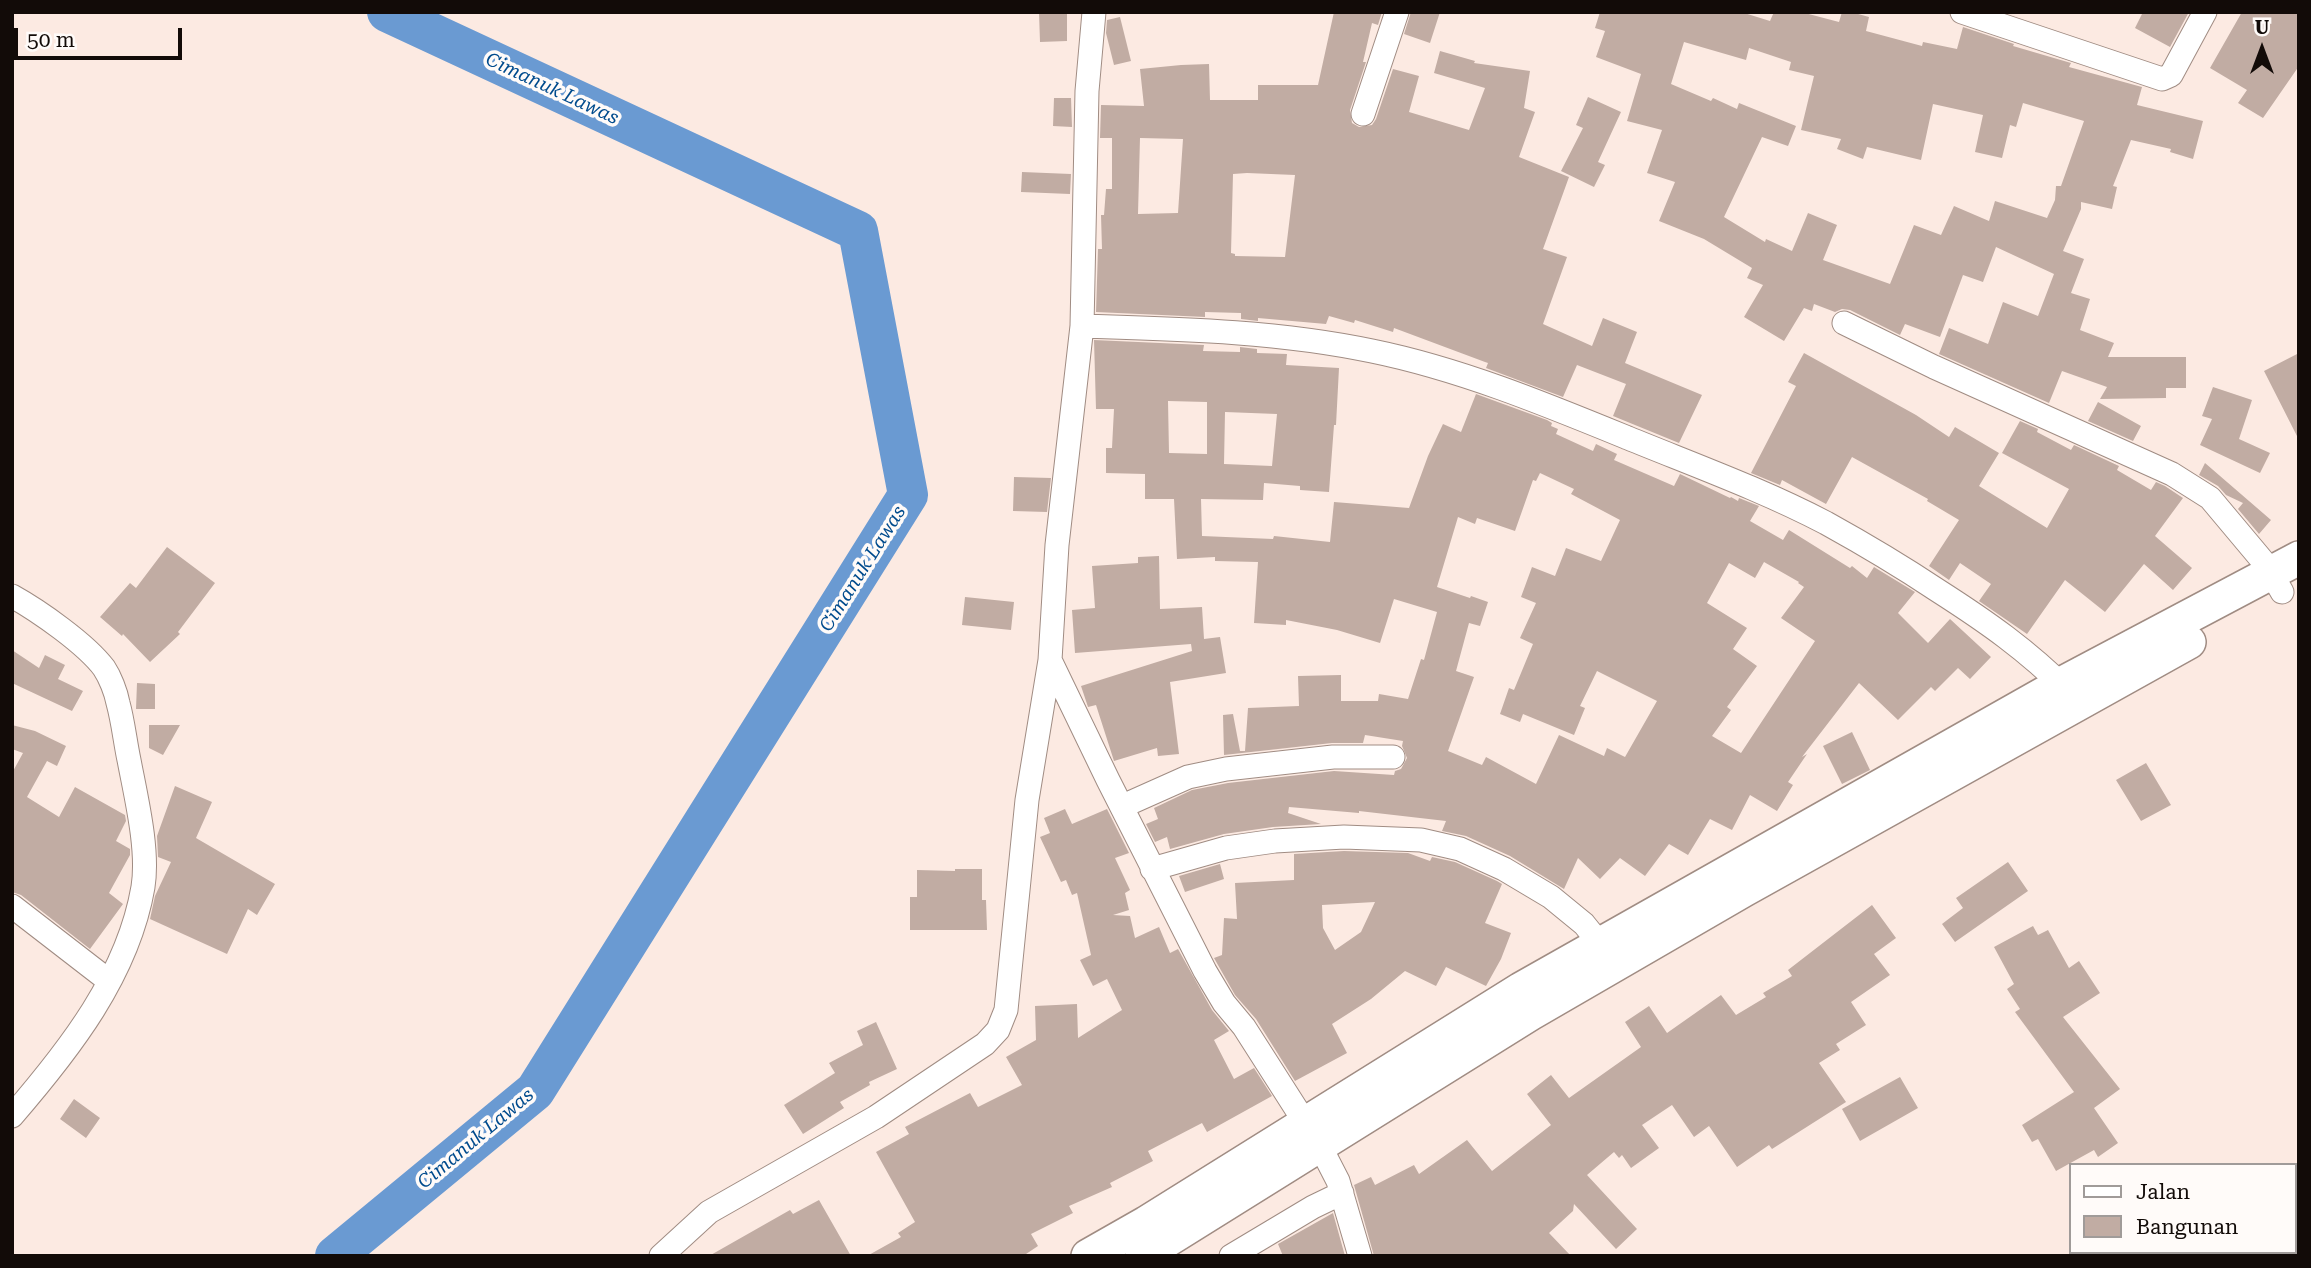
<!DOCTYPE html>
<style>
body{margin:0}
#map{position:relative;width:2311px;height:1268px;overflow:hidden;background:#fceae2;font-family:"Roboto Serif",serif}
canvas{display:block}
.frame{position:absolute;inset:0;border:14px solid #120b08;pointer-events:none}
.legend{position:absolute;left:2069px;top:1163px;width:228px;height:91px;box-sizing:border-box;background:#fffbf9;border:2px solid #a09b99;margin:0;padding:9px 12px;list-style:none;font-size:21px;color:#120b08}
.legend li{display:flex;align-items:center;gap:14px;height:35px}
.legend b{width:35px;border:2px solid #a09b99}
.north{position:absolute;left:2227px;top:14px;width:70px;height:70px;-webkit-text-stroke:5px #fffbf9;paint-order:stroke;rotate:0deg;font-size:19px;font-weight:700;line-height:28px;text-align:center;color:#120b08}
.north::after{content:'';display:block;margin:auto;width:24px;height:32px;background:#120b08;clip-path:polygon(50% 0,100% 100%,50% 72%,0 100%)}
.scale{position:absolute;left:14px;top:28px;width:168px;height:32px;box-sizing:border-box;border:4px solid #120b08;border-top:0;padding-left:9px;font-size:21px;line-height:24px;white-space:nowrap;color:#120b08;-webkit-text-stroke:5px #fffbf9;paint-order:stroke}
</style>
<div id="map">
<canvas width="2311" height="1268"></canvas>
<div class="frame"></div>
<ul class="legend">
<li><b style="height:9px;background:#fff"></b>Jalan</li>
<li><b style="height:19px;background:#c1aca3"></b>Bangunan</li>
</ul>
<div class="north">U</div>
<div class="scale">50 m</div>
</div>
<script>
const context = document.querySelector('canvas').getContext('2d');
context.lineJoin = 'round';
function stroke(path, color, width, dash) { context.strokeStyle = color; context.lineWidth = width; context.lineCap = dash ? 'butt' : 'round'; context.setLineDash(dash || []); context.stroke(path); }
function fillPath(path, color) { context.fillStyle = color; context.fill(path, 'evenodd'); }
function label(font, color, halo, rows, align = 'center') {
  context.font = font + ' "Roboto Serif",serif'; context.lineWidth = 7; context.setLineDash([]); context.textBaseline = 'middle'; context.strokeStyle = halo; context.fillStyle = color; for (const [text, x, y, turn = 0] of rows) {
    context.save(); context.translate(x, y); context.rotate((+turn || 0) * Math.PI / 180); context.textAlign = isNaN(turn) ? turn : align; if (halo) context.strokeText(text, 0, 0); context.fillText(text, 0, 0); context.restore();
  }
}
stroke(new Path2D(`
 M 335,1256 L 535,1091 L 908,495 L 858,231 L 387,12`), '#6a9ad2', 40);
fillPath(new Path2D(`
 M 1039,12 L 1067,12 L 1067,41 L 1040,42 Z
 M 1334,12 L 1382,12 L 1378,25 L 1372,23 L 1363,62 L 1366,62 L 1350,110 L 1352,123 L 1359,127 L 1372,125 L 1376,119 L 1393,69 L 1419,76 L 1409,112 L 1469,130 L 1485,88 L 1434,73 L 1440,51 L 1475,61 L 1474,63 L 1530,71 L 1524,108 L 1535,112 L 1519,157 L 1569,177 L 1543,249 L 1567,257 L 1543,324 L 1592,346 L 1603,318 L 1637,332 L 1625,363 L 1702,395 L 1679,443 L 1613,416 L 1626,384 L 1577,365 L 1563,397 L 1486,368 L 1488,363 L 1485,362 L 1394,328 L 1393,332 L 1355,320 L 1354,323 L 1329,316 L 1326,324 L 1258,318 L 1258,321 L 1241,319 L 1241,313 L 1205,312 L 1205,317 L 1096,312 L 1098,249 L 1102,249 L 1101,215 L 1104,215 L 1106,189 L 1112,189 L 1112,138 L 1100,138 L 1101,105 L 1144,106 L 1140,69 L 1181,65 L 1209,64 L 1210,100 L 1258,100 L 1258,85 L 1318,85 ZM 1140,138 L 1183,139 L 1178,213 L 1138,214 ZM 1247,173 L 1295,175 L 1285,257 L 1235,256 L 1235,254 L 1231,253 L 1233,174 Z
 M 1411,12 L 1440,12 L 1430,43 L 1404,34 Z
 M 1600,12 L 1741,12 L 1770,21 L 1774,12 L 1801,12 L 1839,22 L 1842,12 L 1851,12 L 1869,17 L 1866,31 L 1922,46 L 1923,42 L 1957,49 L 1963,27 L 2014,44 L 2013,46 L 2071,63 L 2069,67 L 2142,87 L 2137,105 L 2203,121 L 2193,159 L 2170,152 L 2171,149 L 2131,140 L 2113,186 L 2117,187 L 2112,209 L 2081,202 L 2081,209 L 2063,251 L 2084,259 L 2071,293 L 2090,299 L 2080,330 L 2114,343 L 2108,357 L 2186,357 L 2186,388 L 2166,388 L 2166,398 L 2100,399 L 2107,387 L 2062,371 L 2049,403 L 1939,354 L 1949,328 L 1988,344 L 2003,302 L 2038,316 L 2054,274 L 1996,247 L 1983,282 L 1963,275 L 1940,337 L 1905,324 L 1900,335 L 1850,310 L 1842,309 L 1835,312 L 1814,304 L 1812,311 L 1804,308 L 1784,341 L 1744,317 L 1763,285 L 1747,278 L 1752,268 L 1704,239 L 1659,221 L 1675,182 L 1647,173 L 1662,130 L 1627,121 L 1641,74 L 1596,57 L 1605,31 L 1595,28 ZM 1684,42 L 1746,60 L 1749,48 L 1791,62 L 1789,70 L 1814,76 L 1801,130 L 1841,139 L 1837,149 L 1863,159 L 1867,147 L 1921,160 L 1933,104 L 1983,115 L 1975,152 L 2002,158 L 2010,125 L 2016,127 L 2023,103 L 2084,121 L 2061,186 L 2056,186 L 2055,200 L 2047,218 L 1995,201 L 1989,221 L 1954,206 L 1941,235 L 1914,225 L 1890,284 L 1823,260 L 1837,225 L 1808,213 L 1792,251 L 1766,239 L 1765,242 L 1724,217 L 1762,137 L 1788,146 L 1796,126 L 1739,103 L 1737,109 L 1713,98 L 1711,101 L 1671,84 Z
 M 2143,12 L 2189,12 L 2170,47 L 2135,28 Z
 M 2242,12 L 2299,12 L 2299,66 L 2263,118 L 2238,103 L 2247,90 L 2210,68 Z
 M 1120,17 L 1131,61 L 1114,65 L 1106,33 L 1107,20 Z
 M 1588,97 L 1621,112 L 1598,162 L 1605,165 L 1594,187 L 1561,171 L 1583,128 L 1576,125 Z
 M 1054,98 L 1071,98 L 1072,127 L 1053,126 Z
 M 1022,172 L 1071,174 L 1070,194 L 1021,192 Z
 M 1094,340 L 1204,345 L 1203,351 L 1240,352 L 1240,347 L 1257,349 L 1257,353 L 1287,354 L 1286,365 L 1339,368 L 1336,425 L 1334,425 L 1329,492 L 1300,490 L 1300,486 L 1264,483 L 1263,500 L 1201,499 L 1202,536 L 1273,539 L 1274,536 L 1330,542 L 1334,502 L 1409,508 L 1428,456 L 1443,424 L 1461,432 L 1476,394 L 1547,420 L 1552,423 L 1551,426 L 1558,429 L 1556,434 L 1593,451 L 1596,444 L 1617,454 L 1614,460 L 1674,486 L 1680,474 L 1730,498 L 1731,497 L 1738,501 L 1739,498 L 1759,506 L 1750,521 L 1783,540 L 1789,530 L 1850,568 L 1852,566 L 1867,578 L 1874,567 L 1915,592 L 1898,613 L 1928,643 L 1950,619 L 1991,657 L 1970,679 L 1958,668 L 1935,691 L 1931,687 L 1898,720 L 1859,683 L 1802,757 L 1807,754 L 1788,782 L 1793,785 L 1777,811 L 1750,795 L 1732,830 L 1710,819 L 1688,855 L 1669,844 L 1645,876 L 1620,858 L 1600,879 L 1578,858 L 1564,889 L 1510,856 L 1466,836 L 1442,831 L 1446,821 L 1359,811 L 1359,813 L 1289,807 L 1288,813 L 1321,824 L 1273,827 L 1224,834 L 1170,849 L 1167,837 L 1155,842 L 1146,824 L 1158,819 L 1154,808 L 1192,790 L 1228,783 L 1334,771 L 1394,775 L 1395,771 L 1401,769 L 1407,758 L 1402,746 L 1403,741 L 1365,735 L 1363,743 L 1332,743 L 1224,755 L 1223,715 L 1233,714 L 1240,751 L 1245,751 L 1248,708 L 1299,706 L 1298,676 L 1341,675 L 1341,701 L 1378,701 L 1379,694 L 1408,699 L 1421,659 L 1424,660 L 1437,612 L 1394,599 L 1380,643 L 1337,630 L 1286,620 L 1286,625 L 1254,623 L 1258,562 L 1215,561 L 1215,557 L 1177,559 L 1174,499 L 1145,499 L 1145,474 L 1106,473 L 1106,448 L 1112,448 L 1114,409 L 1096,409 ZM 1168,401 L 1207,402 L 1207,454 L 1169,453 ZM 1225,412 L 1277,414 L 1272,466 L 1224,464 ZM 1540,473 L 1574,489 L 1571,494 L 1620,520 L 1601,561 L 1566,548 L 1555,576 L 1532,567 L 1521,597 L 1536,603 L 1520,638 L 1533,644 L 1514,690 L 1509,688 L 1500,714 L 1520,722 L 1523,714 L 1574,735 L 1585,708 L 1580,706 L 1597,671 L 1657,701 L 1625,757 L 1607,748 L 1604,756 L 1559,735 L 1536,784 L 1486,757 L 1482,765 L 1448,751 L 1474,677 L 1456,671 L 1469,623 L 1480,626 L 1488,602 L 1471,596 L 1470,598 L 1437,587 L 1458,517 L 1475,524 L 1477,518 L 1515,531 L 1533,480 L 1536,481 ZM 1764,562 L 1799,582 L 1798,583 L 1804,587 L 1781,618 L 1815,641 L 1741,753 L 1712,736 L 1731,710 L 1727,707 L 1757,666 L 1733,649 L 1747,628 L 1707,603 L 1729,563 L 1755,578 Z
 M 1804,353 L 1916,415 L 1949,437 L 1955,427 L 1999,453 L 1979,486 L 2047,528 L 2069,489 L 2002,453 L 2020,421 L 2038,429 L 2037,432 L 2071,450 L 2074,445 L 2119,466 L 2117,470 L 2151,490 L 2156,482 L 2165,486 L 2183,498 L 2155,536 L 2192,568 L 2173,590 L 2144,564 L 2105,612 L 2065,580 L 2027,634 L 1979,601 L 1991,584 L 1960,563 L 1949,580 L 1929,566 L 1959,520 L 1927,501 L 1928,499 L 1852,457 L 1826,504 L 1782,480 L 1780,485 L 1751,473 L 1796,386 L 1788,382 Z
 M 2299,353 L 2299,440 L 2264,371 Z
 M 2213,387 L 2252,400 L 2239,439 L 2270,453 L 2260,473 L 2200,445 L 2212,419 L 2202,416 Z
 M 2098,402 L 2141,426 L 2133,441 L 2088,421 Z
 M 2205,463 L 2271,520 L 2259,534 L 2238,509 L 2243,503 L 2226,495 L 2218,486 L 2199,475 Z
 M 1014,477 L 1051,478 L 1047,512 L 1013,511 Z
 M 167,547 L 215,583 L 178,632 L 180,634 L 150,662 L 123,634 L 122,636 L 100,617 L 130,583 L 136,588 Z
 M 1159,556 L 1160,609 L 1202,607 L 1204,639 L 1220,637 L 1226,673 L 1170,682 L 1179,754 L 1158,756 L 1157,748 L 1114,761 L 1096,705 L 1088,707 L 1081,686 L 1192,651 L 1191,644 L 1075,653 L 1072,610 L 1095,608 L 1092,566 L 1138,563 L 1138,557 Z
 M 965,597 L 1014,602 L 1011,630 L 962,625 Z
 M 12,650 L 39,668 L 45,655 L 65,665 L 58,679 L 83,691 L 72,711 L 12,683 Z
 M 137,683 L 155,684 L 155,709 L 136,709 Z
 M 12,725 L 35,731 L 66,746 L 57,766 L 47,761 L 27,797 L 59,817 L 75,787 L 125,815 L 126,821 L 116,841 L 130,849 L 130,855 L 109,893 L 123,904 L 90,949 L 21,895 L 12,892 L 12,773 L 23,753 L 12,749 Z
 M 149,725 L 180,725 L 163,755 L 149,748 Z
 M 1852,732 L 1870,770 L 1842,784 L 1823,746 Z
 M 2146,763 L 2171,805 L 2141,821 L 2116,780 Z
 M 175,786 L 212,802 L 196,838 L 275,884 L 257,915 L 248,909 L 227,954 L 150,919 L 155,896 L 171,862 L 158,857 L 157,836 Z
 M 1065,809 L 1072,824 L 1107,809 L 1129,853 L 1115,858 L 1130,890 L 1125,893 L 1129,910 L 1113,915 L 1130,916 L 1135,938 L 1159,927 L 1170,953 L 1178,949 L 1212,1010 L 1229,1031 L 1214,1040 L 1234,1079 L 1254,1068 L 1272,1096 L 1207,1132 L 1202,1123 L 1148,1151 L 1153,1161 L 1110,1183 L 1112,1187 L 1069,1206 L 1073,1213 L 1031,1234 L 1038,1246 L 1023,1256 L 867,1256 L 901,1237 L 898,1233 L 915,1222 L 876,1152 L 909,1134 L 905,1127 L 970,1093 L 978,1107 L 1022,1085 L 1006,1057 L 1036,1040 L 1035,1006 L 1077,1004 L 1078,1038 L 1122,1010 L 1107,979 L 1093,986 L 1080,960 L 1091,955 L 1077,893 L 1072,895 L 1066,880 L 1061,882 L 1040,837 L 1050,833 L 1044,818 Z
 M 1344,851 L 1408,853 L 1430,861 L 1432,857 L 1455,862 L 1497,881 L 1502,884 L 1485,923 L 1511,933 L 1501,959 L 1486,986 L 1446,967 L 1436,986 L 1405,971 L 1371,999 L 1332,1024 L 1347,1053 L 1295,1081 L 1256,1019 L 1235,995 L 1214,958 L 1222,955 L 1224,918 L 1237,919 L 1235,883 L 1294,880 L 1294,854 ZM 1375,902 L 1361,932 L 1335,950 L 1323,928 L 1322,905 Z
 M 2008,862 L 2028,891 L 1955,942 L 1942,924 L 1963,908 L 1956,898 Z
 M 1220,864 L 1224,879 L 1185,892 L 1179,876 Z
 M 955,869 L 982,869 L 982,900 L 986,900 L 987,930 L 910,930 L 910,897 L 917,897 L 917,870 L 955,871 Z
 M 1872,905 L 1896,938 L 1874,954 L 1890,975 L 1851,1002 L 1866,1025 L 1836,1044 L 1840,1050 L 1819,1063 L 1846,1102 L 1772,1149 L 1769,1145 L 1737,1167 L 1709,1126 L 1694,1137 L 1672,1105 L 1642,1125 L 1659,1148 L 1631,1168 L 1622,1155 L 1619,1158 L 1614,1152 L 1587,1175 L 1637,1229 L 1616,1249 L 1574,1204 L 1573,1211 L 1549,1233 L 1571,1256 L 1374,1256 L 1354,1185 L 1371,1177 L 1375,1185 L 1414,1165 L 1419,1174 L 1467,1140 L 1492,1171 L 1551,1125 L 1527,1094 L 1551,1075 L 1569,1098 L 1641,1047 L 1625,1022 L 1649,1006 L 1667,1033 L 1721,995 L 1736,1015 L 1766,997 L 1763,993 L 1792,976 L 1788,970 Z
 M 2033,926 L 2038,935 L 2048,930 L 2069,968 L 2079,961 L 2100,993 L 2063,1017 L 2120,1089 L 2094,1108 L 2118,1143 L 2098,1157 L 2094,1150 L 2056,1171 L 2038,1139 L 2032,1142 L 2022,1125 L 2074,1092 L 2015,1012 L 2020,1009 L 2007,989 L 2014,984 L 1994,947 Z
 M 876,1022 L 897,1069 L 869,1082 L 870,1085 L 840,1102 L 844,1108 L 803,1134 L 784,1105 L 835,1073 L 829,1063 L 863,1045 L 857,1031 Z
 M 1900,1077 L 1918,1108 L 1860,1141 L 1842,1109 Z
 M 74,1099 L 100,1118 L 86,1138 L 60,1119 Z
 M 819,1200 L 851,1256 L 709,1256 L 790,1210 L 793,1214 Z
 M 1333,1213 L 1345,1256 L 1283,1256 L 1278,1244 Z`), '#c1aca3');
const minor = new Path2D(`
 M 1094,12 L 1087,91 L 1082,326 L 1057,545 L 1050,660 L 1108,780 L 1205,971 L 1224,1003 L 1244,1027 L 1320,1146 L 1338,1181 L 1360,1256
 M 1962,12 L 2162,79 L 2171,75 L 2205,12
 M 1363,114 L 1397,12
 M 1844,323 L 1934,367 L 2172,474 L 2210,498 L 2267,566 L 2282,592
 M 1082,326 C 1179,329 1277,331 1372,351 C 1460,369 1545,404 1628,438 C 1694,465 1763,490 1826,523 C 1864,544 1901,566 1937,590 C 1987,622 2027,650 2069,692
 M 12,596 C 39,611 86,644 104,668 C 110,677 116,692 118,703 C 123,721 125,741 129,760 C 136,797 149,850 143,887 C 128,975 69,1050 12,1116
 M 1123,806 L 1188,777 L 1226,769 L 1333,757 L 1393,757
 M 1152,869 L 1226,848 L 1275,841 L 1344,837 L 1421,840 L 1460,849 L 1504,869 L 1551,897 L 1584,924 L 1609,955
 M 12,906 L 109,981
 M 661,1256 L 709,1212 L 876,1117 L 985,1044 L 998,1030 L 1006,1010 L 1027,800 L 1050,660
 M 1231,1256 L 1313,1207 L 1342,1193`);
const secondary = new Path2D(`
 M 1088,1256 L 1146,1223 L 1521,989 L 2061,684 L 2299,558
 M 1142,1256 L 1530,1014 L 1744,890 L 2189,642`);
stroke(minor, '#a08c83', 25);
stroke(secondary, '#a08c83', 36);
stroke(minor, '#fff', 23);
stroke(secondary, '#fff', 33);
label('italic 19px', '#004b8d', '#fffbf9', [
 ["Cimanuk Lawas",552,89,25],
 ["Cimanuk Lawas",863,569,-58],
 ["Cimanuk Lawas",476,1139,-40]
]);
</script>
